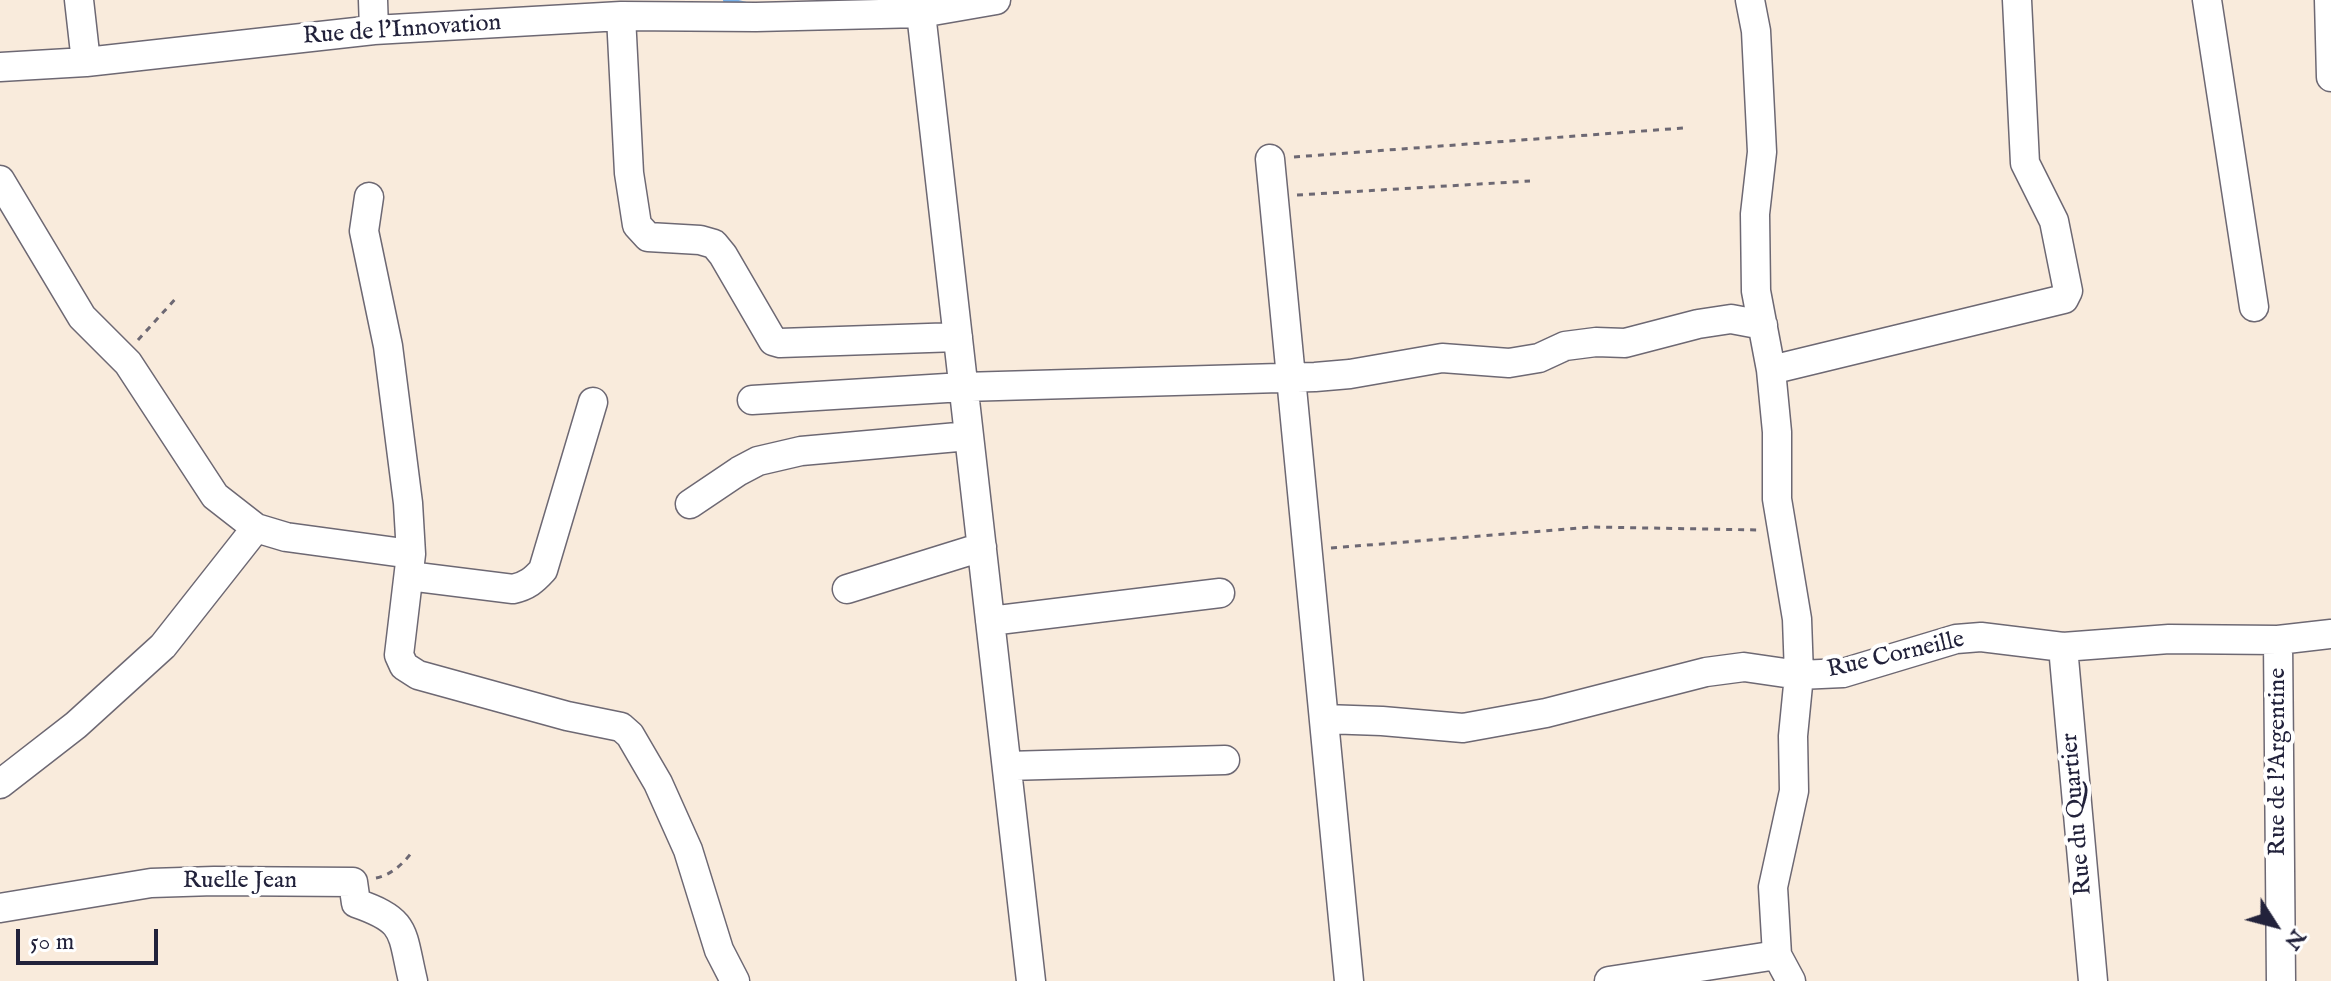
<!DOCTYPE html>
<style>
body{margin:0}
#map{position:relative;width:2331px;height:981px;overflow:hidden;background:#f9ebdc;font-family:"IM FELL English",serif}
canvas{display:block}
.north{position:absolute;left:2235px;top:885px;width:80px;height:80px;-webkit-text-stroke:6px #fff;paint-order:stroke;rotate:126deg;font-size:22px;font-weight:700;line-height:32px;text-align:center;color:#22223b}
.north::after{content:'';display:block;margin:auto;width:28px;height:36px;background:#22223b;clip-path:polygon(50% 0,100% 100%,50% 72%,0 100%)}
.scale{position:absolute;left:16px;top:929px;width:142px;height:36px;box-sizing:border-box;border:4px solid #22223b;border-top:0;padding-left:10px;font-size:24px;line-height:28px;white-space:nowrap;color:#22223b;-webkit-text-stroke:6px #fff;paint-order:stroke}
</style>
<div id="map">
<canvas width="2331" height="981"></canvas>
<div class="north">N</div>
<div class="scale">50 m</div>
</div>
<script>
const context = document.querySelector('canvas').getContext('2d');
context.lineJoin = 'round';
function stroke(path, color, width, dash) { context.strokeStyle = color; context.lineWidth = width; context.lineCap = dash ? 'butt' : 'round'; context.setLineDash(dash || []); context.stroke(path); }
function label(font, color, halo, rows, align = 'center') {
  context.font = font + ' "IM FELL English",serif'; context.lineWidth = 8; context.setLineDash([]); context.textBaseline = 'middle'; context.strokeStyle = halo; context.fillStyle = color; for (const [text, x, y, turn = 0] of rows) {
    context.save(); context.translate(x, y); context.rotate((+turn || 0) * Math.PI / 180); context.textAlign = isNaN(turn) ? turn : align; if (halo) context.strokeText(text, 0, 0); context.fillText(text, 0, 0); context.restore();
  }
}
stroke(new Path2D(`
 M 726,0 L 746,5`), '#78b0e8', 6);
const minor = new Path2D(`
 M 79,0 L 86,62
 M 373,0 L 374,30
 M 1750,0 L 1756,31 L 1762,152 L 1755,214 L 1756,291 L 1771,370 L 1777,432 L 1777,499 L 1797,619 L 1799,675 L 1793,736 L 1794,791 L 1773,887 L 1777,955 L 1791,981
 M 2207,0 L 2254,307
 M 2329,0 L 2331,77
 M 921,13 L 1031,981
 M 621,16 L 629,173 L 637,225 L 648,237 L 700,240 L 714,244 L 723,255 L 773,341 L 780,343 L 958,337
 M 0,67 L 86,62 L 374,30 L 621,16 L 756,17 L 921,13 L 996,0
 M 1270,159 L 1349,981
 M 0,180 L 82,317 L 128,363 L 215,496 L 256,528 L 286,537 L 411,554
 M 369,197 L 364,231 L 388,346 L 408,503 L 411,554 L 399,655 L 404,666 L 418,675 L 567,716 L 621,727 L 630,735 L 658,783 L 688,850 L 719,950 L 735,981
 M 1771,370 L 2064,299 L 2068,291 L 2054,221 L 2025,163 L 2017,0
 M 752,400 L 963,387 L 1315,377 L 1350,374 L 1442,358 L 1509,363 L 1539,358 L 1565,346 L 1596,342 L 1625,343 L 1698,324 L 1731,319 L 1763,325
 M 690,504 L 739,471 L 758,461 L 801,451 L 969,436
 M 409,576 L 513,589 C 527,586 534,580 543,570 L 593,402
 M 847,589 L 982,547
 M 990,621 L 1220,593
 M 2278,640 L 2281,981
 M 2063,647 L 2093,981
 M 1324,719 L 1382,721 L 1463,728 L 1546,713 L 1706,672 L 1744,667 L 1799,675 L 1843,673 L 1956,639 L 1981,637 L 2063,647 L 2169,639 L 2278,640 L 2331,634
 M 1007,766 L 1225,760
 M 0,784 L 76,725 L 163,646 L 256,528
 M 0,908 L 151,883 L 214,881 L 353,882 L 356,903 C 408,921 401,931 413,981
 M 1609,981 L 1777,955`);
stroke(minor, '#6d6873', 31);
stroke(new Path2D(`
 M 1294,157 L 1683,128
 M 1297,195 L 1530,181
 M 138,340 L 178,296
 M 1331,548 L 1592,527 L 1759,530
 M 376,878 C 391,875 403,864 412,852`), '#6d6873', 3, [6, 6]);
stroke(minor, '#fff', 28);
label('24px', '#22223b', '#fff', [
 ["Rue de l'Innovation",402,31,-4],
 ["Rue Corneille",1896,656,-13],
 ["Rue de l'Argentine",2279,762,-90],
 ["Rue du Quartier",2078,814,-95],
 ["Ruelle Jean",240,882]
]);
</script>
